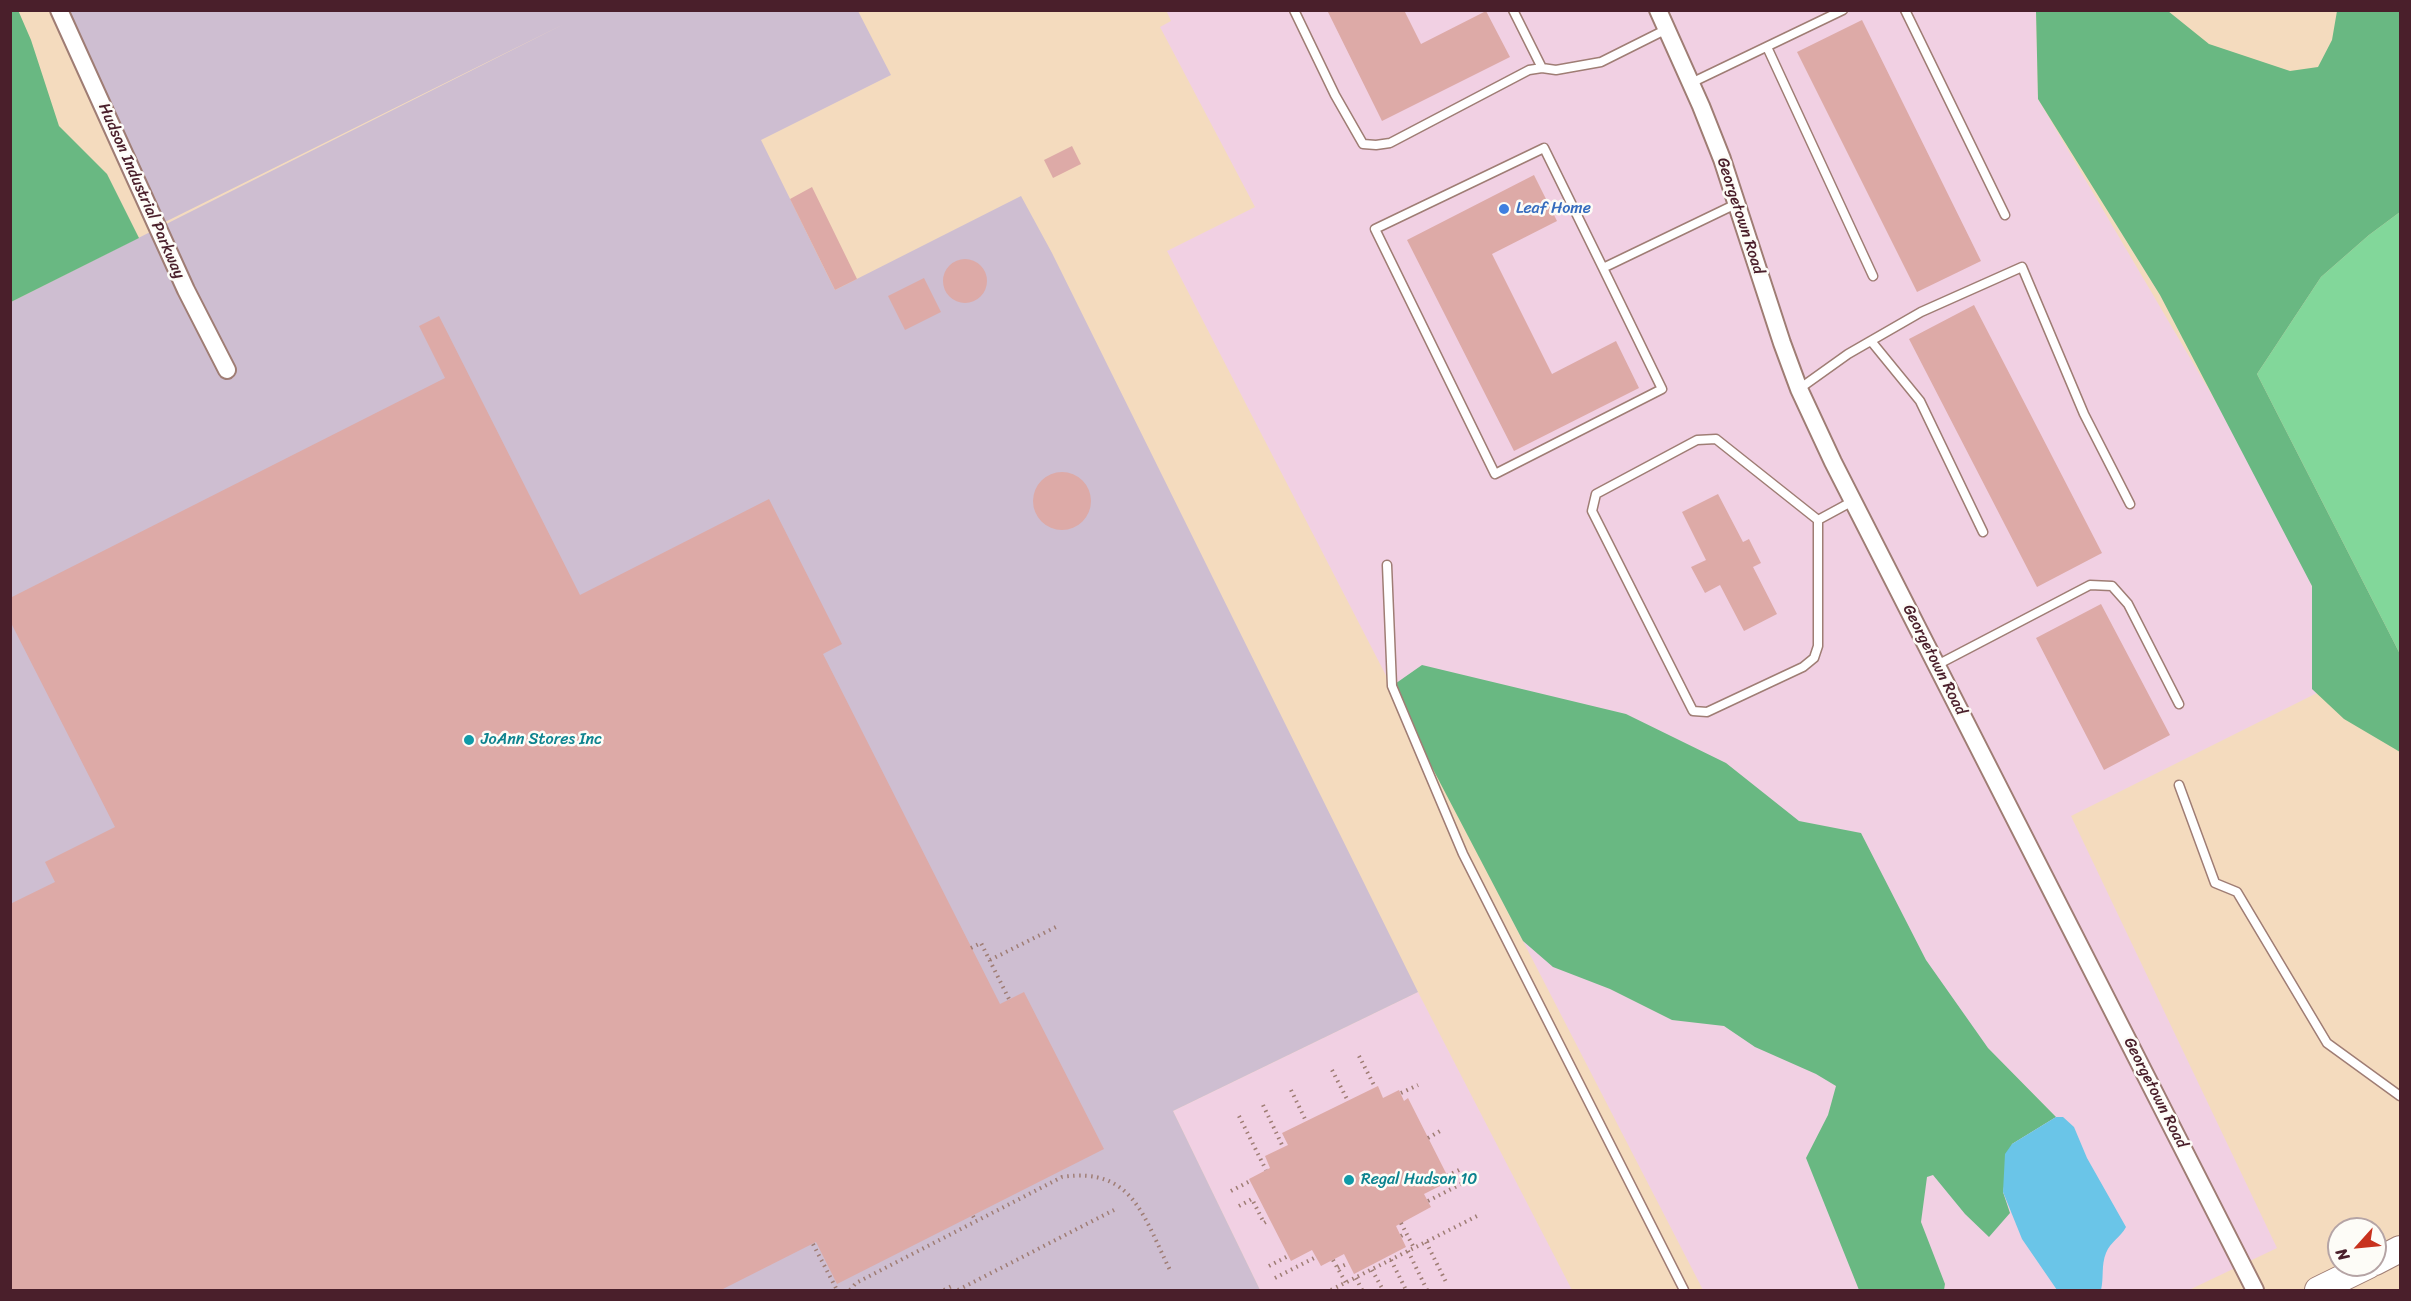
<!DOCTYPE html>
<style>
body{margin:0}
#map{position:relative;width:2411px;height:1301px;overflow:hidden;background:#f4dbbe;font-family:Sriracha,sans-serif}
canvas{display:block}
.frame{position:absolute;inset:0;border:12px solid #4a1f2b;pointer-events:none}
.north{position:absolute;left:2327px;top:1217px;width:60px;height:60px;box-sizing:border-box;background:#fdfcf7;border:2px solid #b5a4a5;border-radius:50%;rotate:243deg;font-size:16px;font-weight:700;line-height:24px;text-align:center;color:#4a1f2b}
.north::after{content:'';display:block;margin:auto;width:21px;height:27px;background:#c8321e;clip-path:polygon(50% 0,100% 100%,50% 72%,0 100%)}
</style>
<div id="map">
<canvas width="2411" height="1301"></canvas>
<div class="frame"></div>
<div class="north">N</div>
</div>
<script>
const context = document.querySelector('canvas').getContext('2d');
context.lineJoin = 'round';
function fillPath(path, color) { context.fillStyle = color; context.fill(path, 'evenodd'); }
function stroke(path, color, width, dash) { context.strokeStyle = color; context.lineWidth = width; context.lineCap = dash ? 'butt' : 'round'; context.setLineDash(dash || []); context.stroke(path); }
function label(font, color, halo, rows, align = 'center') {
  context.font = font + ' Sriracha,sans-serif'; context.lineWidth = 5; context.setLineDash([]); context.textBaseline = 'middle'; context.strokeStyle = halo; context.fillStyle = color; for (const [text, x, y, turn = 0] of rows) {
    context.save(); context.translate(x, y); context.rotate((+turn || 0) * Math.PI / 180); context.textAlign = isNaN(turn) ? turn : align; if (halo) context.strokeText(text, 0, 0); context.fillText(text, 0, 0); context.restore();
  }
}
fillPath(new Path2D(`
 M 1166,10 L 2036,11 L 2038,99 L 2371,666 L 2071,816 L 2277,1248 L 2189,1290 L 1703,1290 L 1167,251 L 1255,207 L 1160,27 L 1171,21 Z
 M 1418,992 L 1572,1290 L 1260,1290 L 1173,1111 Z`), '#f1d0e3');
fillPath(new Path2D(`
 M 59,11 L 858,11 L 891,75 L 761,140 L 835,290 L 1021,196 L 1052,253 L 1418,992 L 1173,1111 L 1260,1290 L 11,1290 L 11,302 L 564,24 L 157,226 Z`), '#cebed1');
fillPath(new Path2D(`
 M 2400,212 L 2400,654 L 2257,374 L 2321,277 L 2369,235 Z`), '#82d79a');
fillPath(new Path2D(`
 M 18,10 L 31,40 L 59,126 L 107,174 L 139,238 L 11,302 L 10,11 Z
 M 2036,11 L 2168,11 L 2209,44 L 2290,71 L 2318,67 L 2332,40 L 2337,11 L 2400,11 L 2400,212 L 2369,235 L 2321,277 L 2257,374 L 2400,654 L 2400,752 L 2344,719 L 2312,689 L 2312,586 L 2160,295 L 2038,99 Z
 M 1422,665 L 1626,714 L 1726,763 L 1799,821 L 1861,833 L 1926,960 L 1988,1048 L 2056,1117 L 2012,1144 L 2003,1192 L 2010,1213 L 1989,1237 L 1965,1214 L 1933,1175 L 1927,1177 L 1921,1222 L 1945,1284 L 1944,1290 L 1859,1290 L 1806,1158 L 1828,1115 L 1836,1086 L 1816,1074 L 1755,1047 L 1724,1026 L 1672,1020 L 1610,989 L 1553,967 L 1523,941 L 1403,712 L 1392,686 Z`), '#69b882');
fillPath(new Path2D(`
 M 2056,1117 L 2063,1117 L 2074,1127 L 2087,1158 L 2126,1227 C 2121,1237 2111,1241 2106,1253 C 2101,1265 2104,1278 2101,1290 L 2057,1290 L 2022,1239 L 2003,1192 L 2005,1154 L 2012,1144 Z`), '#6ac5e8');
fillPath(new Path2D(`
 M 1327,10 L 1404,10 L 1421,44 L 1486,11 L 1510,57 L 1382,121 Z
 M 1862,20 L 1981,261 L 1917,292 L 1797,52 Z
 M 1072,146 L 1081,164 L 1053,178 L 1044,160 Z
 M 1534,175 L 1557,221 L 1492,254 L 1552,374 L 1616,341 L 1639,388 L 1514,451 L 1407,240 Z
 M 812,187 L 857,279 L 835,290 L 790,199 Z
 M943 281a22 22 0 1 1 44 0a22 22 0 1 1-44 0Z
 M 924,278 L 941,312 L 905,330 L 888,296 Z
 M 1974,305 L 2102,553 L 2037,587 L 1909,339 Z
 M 439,316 L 580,595 L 769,499 L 842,644 L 823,654 L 1000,1004 L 1024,992 L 1104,1149 L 837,1284 L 816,1242 L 721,1290 L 10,1290 L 10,904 L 55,882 L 45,862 L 115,827 L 10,621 L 10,598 L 445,378 L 419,326 Z
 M1033 501a29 29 0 1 1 58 0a29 29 0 1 1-58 0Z
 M 1718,494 L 1743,542 L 1749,539 L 1761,563 L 1753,567 L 1777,614 L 1744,631 L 1720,585 L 1705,593 L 1691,567 L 1706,560 L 1682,512 Z
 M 2101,604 L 2170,735 L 2104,770 L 2036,638 Z
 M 1378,1086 L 1383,1098 L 1399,1090 L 1404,1101 L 1408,1098 L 1450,1181 L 1424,1194 L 1431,1207 L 1396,1226 L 1406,1247 L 1354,1274 L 1344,1254 L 1321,1266 L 1312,1250 L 1291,1261 L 1249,1179 L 1270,1168 L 1265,1156 L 1288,1145 L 1282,1133 Z`), '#ddaaa7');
const lane = new Path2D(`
 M 1294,10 L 1335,95 L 1363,144 L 1376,145 L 1390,143 L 1529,70 L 1542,68 L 1556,70 L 1601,62 L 1667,29
 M 1513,10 L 1542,68
 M 1905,10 L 2005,215
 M 1767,47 L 1873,276
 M 1691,83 L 1843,10
 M 1603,268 L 1544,148 L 1375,229 L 1495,474 L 1662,389 L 1603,268 L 1736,204
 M 1871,341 L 1920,401 L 1983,532
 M 1799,389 L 1848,354 L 1921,312 L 2022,267 L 2084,414 L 2130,504
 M 1818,520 L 1716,439 L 1697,440 L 1596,494 L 1592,511 L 1693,711 L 1707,712 L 1803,667 L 1814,658 L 1818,646 L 1818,520 L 1853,501
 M 1387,565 L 1392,686 L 1463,854 L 1684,1290
 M 1937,665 L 2090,585 L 2112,586 L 2128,604 L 2179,704
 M 2179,785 L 2215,883 L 2237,892 L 2327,1043 L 2400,1096`);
const street = new Path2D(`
 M 59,10 L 186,290 L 227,370
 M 1658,10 L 1701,106 L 1722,159 L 1782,343 L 1799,389 L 1833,462 L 2255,1290`);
const primary = new Path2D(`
 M 2375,1262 L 2400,1249
 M 2318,1290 L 2369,1265`);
stroke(lane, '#9f7d74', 11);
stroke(street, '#9f7d74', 20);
stroke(primary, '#9f7d74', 28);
stroke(new Path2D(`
 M 971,948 L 981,943 L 1009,999
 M 990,960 L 1056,927
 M 1359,1056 L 1375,1087
 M 1332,1070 L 1348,1101
 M 1291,1090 L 1306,1121
 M 1401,1093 L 1418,1085
 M 1263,1105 L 1283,1147
 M 1239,1116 L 1266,1170
 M 1428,1138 L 1440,1131
 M 1447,1176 L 1459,1170
 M 1231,1191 L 1250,1181
 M 1428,1201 L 1465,1182
 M 1239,1206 L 1252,1199 L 1264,1223 L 1269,1220
 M 973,1216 L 976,1221
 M 1401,1223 L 1414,1248
 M 1401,1236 L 1406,1233
 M 1426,1242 L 1446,1282
 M 813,1244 L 837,1290
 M 1408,1251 L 1427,1290
 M 1333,1260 L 1346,1283
 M 1391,1260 L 1406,1290
 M 1269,1266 L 1288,1256
 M 1338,1268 L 1349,1263
 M 1372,1270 L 1383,1290
 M 1275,1278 L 1316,1257
 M 1356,1278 L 1362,1290
 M 850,1290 L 856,1283 L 1062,1177 C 1134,1166 1144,1219 1171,1272
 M 944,1290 L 954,1285
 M 958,1290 L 1114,1210
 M 1331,1290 L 1479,1215`), '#9f7d74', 4, [1.5, 4.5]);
stroke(lane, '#fff', 8);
stroke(street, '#fff', 16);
stroke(primary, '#fff', 26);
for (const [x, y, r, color] of [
 [1504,209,6,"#3f7fe0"],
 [469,740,6,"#0f9aa8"],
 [1349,1180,6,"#0f9aa8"]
]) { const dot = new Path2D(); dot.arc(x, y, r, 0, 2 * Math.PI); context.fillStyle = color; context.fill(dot); stroke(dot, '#fdfcf7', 2); }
label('16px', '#4a1f2b', '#fdfcf7', [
 ["Hudson Industrial Parkway",141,191,66],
 ["Georgetown Road",1740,216,72],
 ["Georgetown Road",1934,660,63],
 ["Georgetown Road",2155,1093,63]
]);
label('16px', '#366cbe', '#fdfcf7', [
 ["Leaf Home",1516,209]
], 'left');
label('16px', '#0d838f', '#fdfcf7', [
 ["JoAnn Stores Inc",481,740],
 ["Regal Hudson 10",1361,1180]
], 'left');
</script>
